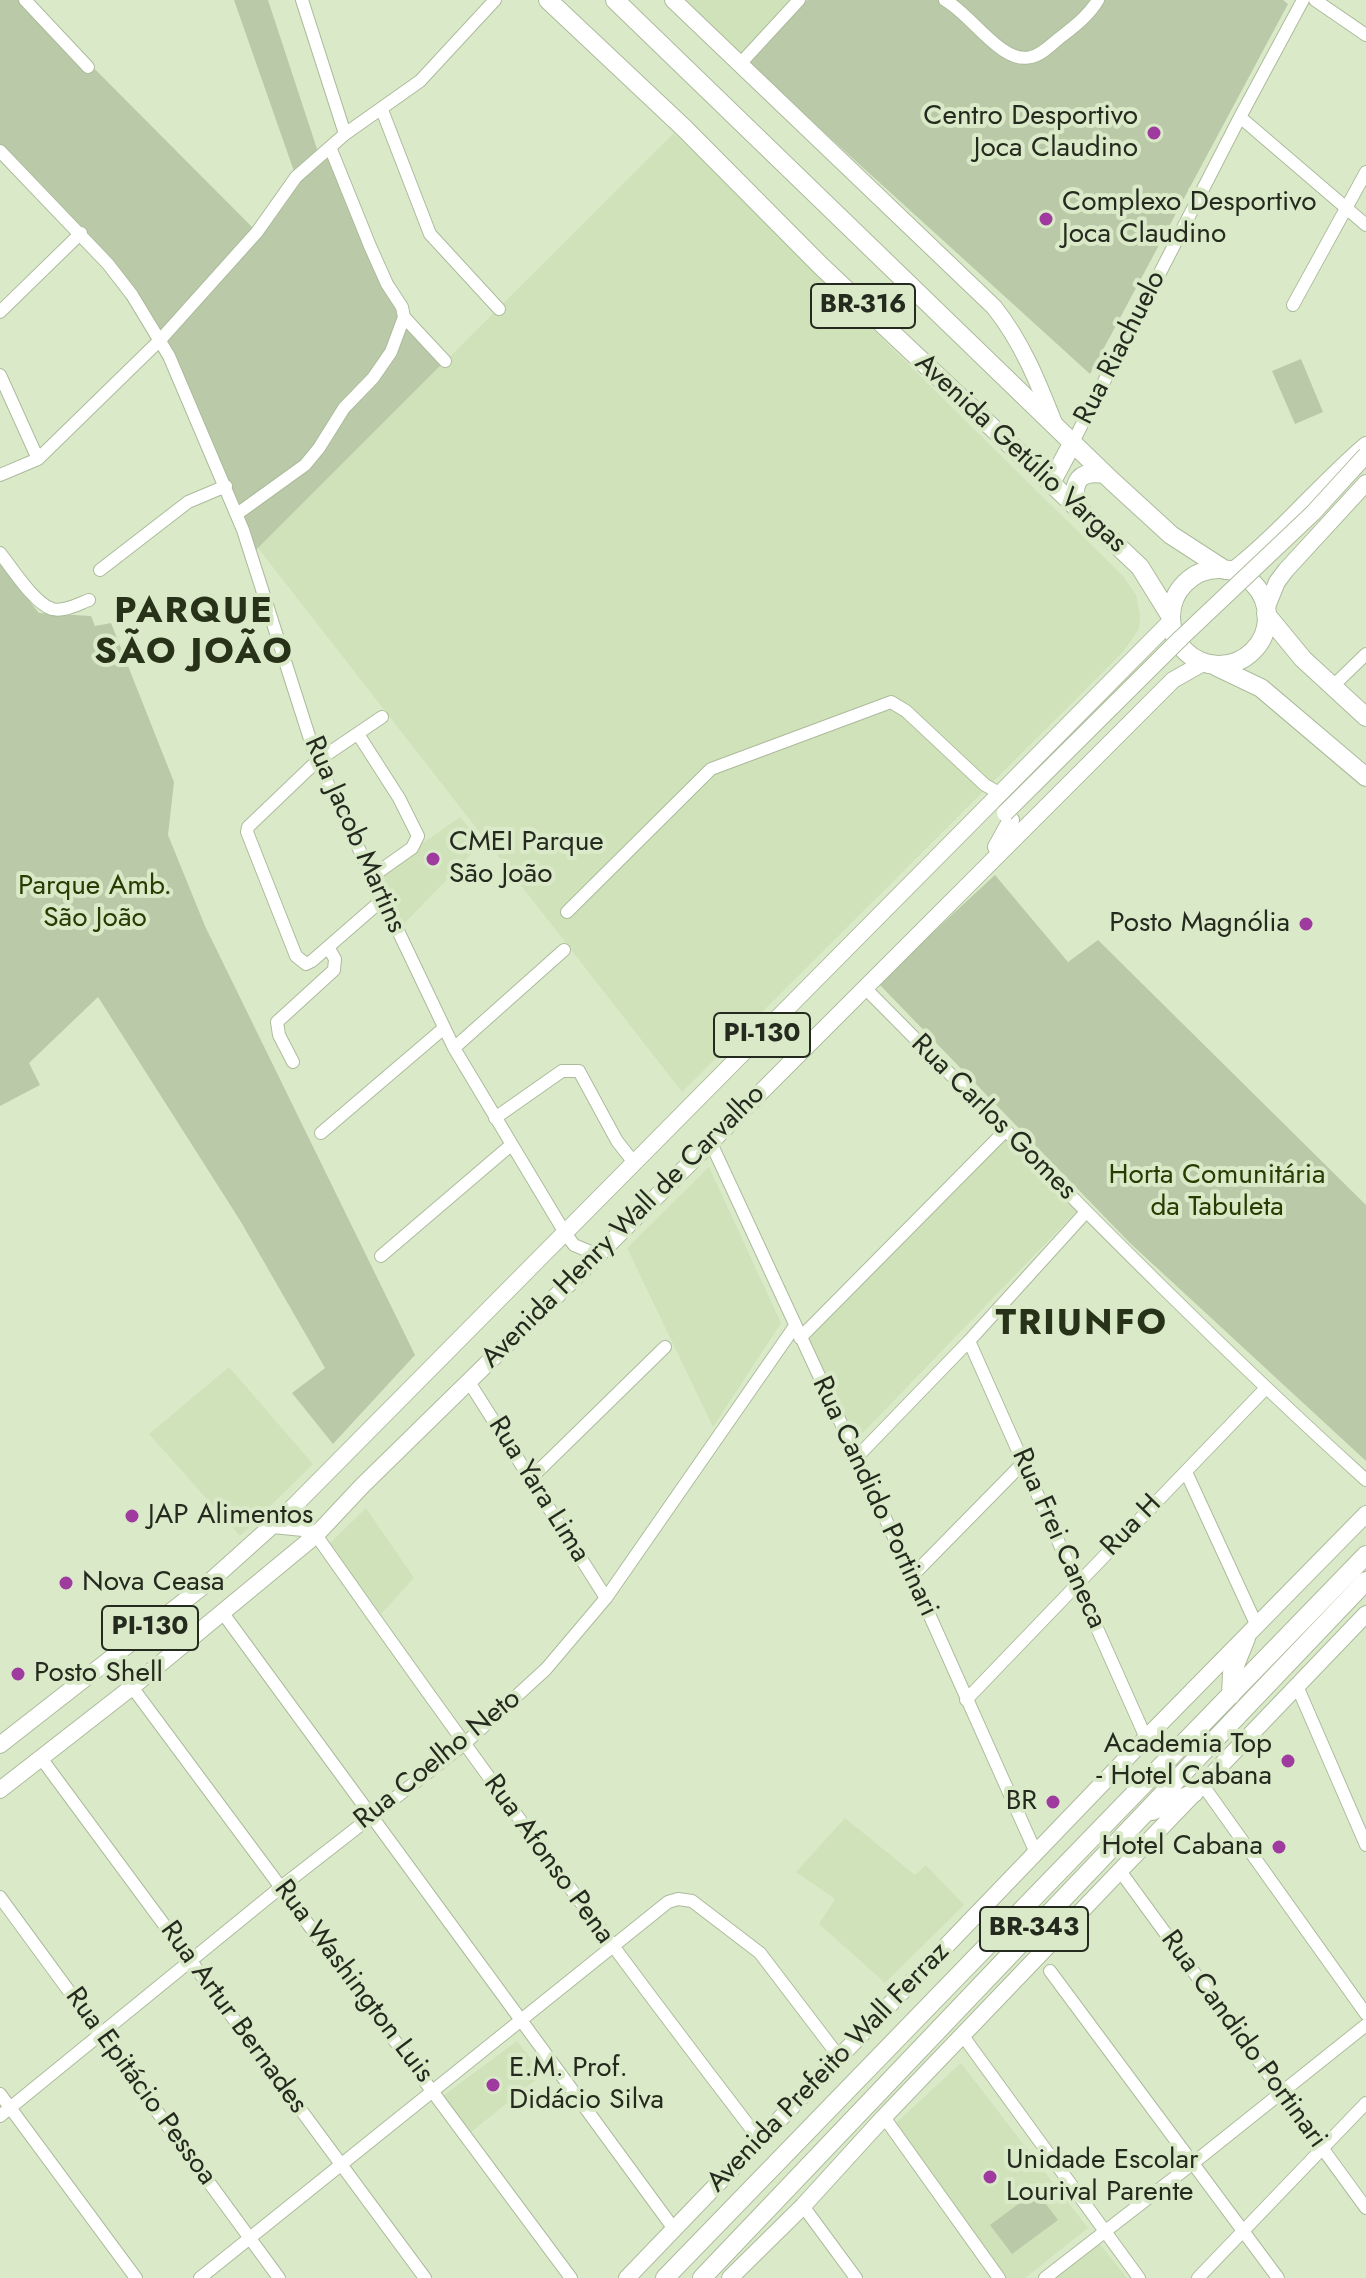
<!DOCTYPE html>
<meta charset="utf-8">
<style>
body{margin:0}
canvas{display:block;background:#daeac9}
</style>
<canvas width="1366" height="2278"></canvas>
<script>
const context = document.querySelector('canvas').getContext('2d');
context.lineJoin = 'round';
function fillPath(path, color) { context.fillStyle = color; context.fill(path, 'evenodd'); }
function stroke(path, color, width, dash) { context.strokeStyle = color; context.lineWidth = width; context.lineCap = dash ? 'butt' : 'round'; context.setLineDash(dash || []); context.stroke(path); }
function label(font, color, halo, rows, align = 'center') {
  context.font = font + ' Jost,sans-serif'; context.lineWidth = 8; context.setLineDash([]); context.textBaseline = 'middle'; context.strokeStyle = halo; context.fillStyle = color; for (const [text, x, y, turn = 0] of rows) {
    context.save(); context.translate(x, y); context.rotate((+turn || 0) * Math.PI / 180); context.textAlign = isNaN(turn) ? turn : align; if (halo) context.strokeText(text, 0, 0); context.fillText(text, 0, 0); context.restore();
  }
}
fillPath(new Path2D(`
 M 686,0 L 807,0 L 749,64 Z
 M 674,133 L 1124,577 L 1136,595 L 1140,615 L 1139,629 L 1123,652 L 682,1092 L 258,548 Z
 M 460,817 L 482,843 L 402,926 L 376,876 Z
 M 1003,1138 L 1077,1211 L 853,1443 L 806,1341 Z
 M 709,1167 L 781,1323 L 713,1427 L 627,1248 Z
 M 229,1367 L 313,1464 L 240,1536 L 149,1434 Z
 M 366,1508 L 414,1578 L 381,1614 L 329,1544 Z
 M 845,1818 L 915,1875 L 926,1865 L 964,1905 L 885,1983 L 819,1924 L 835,1899 L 796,1872 Z
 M 517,2041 L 543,2074 L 470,2133 L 443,2096 Z
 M 961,2063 L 1088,2228 L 1025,2278 L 1005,2278 L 894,2125 Z
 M 1098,2242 L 1127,2278 L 1053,2278 Z`), '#cfe2ba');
fillPath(new Path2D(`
 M 0,0 L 26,0 L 257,232 L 296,177 L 234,0 L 268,0 L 318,152 L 330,147 L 375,267 L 443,363 L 253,553 L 227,480 L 132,295 L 0,149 Z
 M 807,0 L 1283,0 L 1288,4 L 1090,374 L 749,64 Z
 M 1301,359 L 1323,412 L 1295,424 L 1272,371 Z
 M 0,564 L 39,613 L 91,616 L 95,626 L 111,623 L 174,782 L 168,835 L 205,926 L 415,1355 L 333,1444 L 292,1393 L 325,1368 L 241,1222 L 98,997 L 29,1063 L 40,1085 L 0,1106 Z
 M 995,875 L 1068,962 L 1098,940 L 1366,1205 L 1366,1461 L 1130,1243 L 878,983 Z
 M 1036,2191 L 1058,2220 L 1012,2254 L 990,2225 Z`), '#bacaa8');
const minor = new Path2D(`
 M 25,0 L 88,67
 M 302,0 L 345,134
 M 945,0 C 972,15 1002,65 1031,57 C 1041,55 1050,46 1057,40 C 1072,28 1088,17 1098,0
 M 1315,0 L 1366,35
 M 740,64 L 799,0
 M 382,110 L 430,234 L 499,309
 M 1240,117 L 1366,225
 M 330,147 L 370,246 L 387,284 L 402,307 L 404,317 L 445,361
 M 0,151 L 108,264 L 132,295 L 169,356 L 243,530 L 317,761 L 454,1048 L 565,1233 L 574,1245 L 598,1255
 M 1293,305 L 1366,172
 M 0,312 L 81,233
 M 0,375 L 38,459
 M 1073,442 L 1240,117 L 1303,0
 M 0,475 L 38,459 L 161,339 L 257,232 L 296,177 L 345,134 L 420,81 L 495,0
 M 237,514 L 305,465 L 319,448 L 344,408 L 373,378 L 391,352 L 404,317
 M 0,553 C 12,568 34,603 52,609 C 64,612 78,604 89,600
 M 100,570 L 188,502 L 226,486
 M 1332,687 L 1366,654
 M 382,717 L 317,761 L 248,827 L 247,832 L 296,956 L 306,964 L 312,961 L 382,900
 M 358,734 L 399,798 L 418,836 L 412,848 L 371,877
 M 567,912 L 711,769 L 891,702 L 906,711 L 985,785 L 1001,794
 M 864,987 C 1029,1153 1192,1323 1366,1480
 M 454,1048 L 564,950
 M 293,1062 L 279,1035 L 277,1022 L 334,970 L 335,959 L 328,947
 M 495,1118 L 562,1071 L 579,1071 L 617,1141 L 635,1164
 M 321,1133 L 444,1028
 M 710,1141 L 912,1576 L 1036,1853
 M 381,1256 L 511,1145
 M 800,1338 L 1006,1130
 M 969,1341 L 1146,1738
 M 469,1382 L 606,1598
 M 856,1458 L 969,1341 L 1086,1212
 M 1186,1472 L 1257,1626
 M 530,1479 L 665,1347
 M 316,1535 C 460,1740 607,1941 759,2139
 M 912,1576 L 1024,1462
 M 222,1612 L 674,2229
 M 1297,1686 L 1366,1845
 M 132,1687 L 571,2278
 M 966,1700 L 1266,1388
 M 41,1758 L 425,2278
 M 1202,1784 L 1366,2014
 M 1120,1871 L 1366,2208
 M 0,1897 L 279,2278
 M 1050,1971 L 1278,2278
 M 963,2036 L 1139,2278
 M 0,2094 L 136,2278
 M 0,2116 L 281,1887 L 463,1745 L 546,1669 L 606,1598 L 795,1326
 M 884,2117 L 999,2278
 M 803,2206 L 856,2278
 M 200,2278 L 668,1902 L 678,1899 L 692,1901 L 760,1953 L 840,2058
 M 1045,2278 L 1192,2164 L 1366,2025
 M 1198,2278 L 1366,2103`);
const major = new Path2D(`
 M 673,0 L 994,307 C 1022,342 1038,382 1054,423
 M 1232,571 C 1281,533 1319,485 1366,445
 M 1266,609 L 1277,582 L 1286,570 L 1366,483
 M 996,847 L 1011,820
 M 273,1525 L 303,1528 L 316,1535
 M 0,1745 L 215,1577 L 294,1506 L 1171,621
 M 0,1790 L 132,1687 L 316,1535 L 362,1486 L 598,1255 L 1173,680 L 1203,663
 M 627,2278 L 1146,1738 L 1366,1514
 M 730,2278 L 803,2206 L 884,2117 L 1366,1614`);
const highway = new Path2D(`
 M 548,0 L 684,128 L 821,266 L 1140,567 L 1171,617
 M 615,0 L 1112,481 L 1171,535 L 1225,570
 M 1051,483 L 1073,442
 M 1075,506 C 1073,481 1078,470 1105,474
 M1171 617a48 48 0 1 1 96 0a48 48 0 1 1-96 0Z
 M 1266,614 L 1303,659 L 1366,717
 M 1217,667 L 1261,688 L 1366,777
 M 1231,1695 L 1232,1673 L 1246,1638
 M 1152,1811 L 1194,1793
 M 665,2278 L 1366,1555
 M 702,2278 L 1366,1581`);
stroke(minor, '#acbb9b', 14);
stroke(major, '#acbb9b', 18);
stroke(highway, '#acbb9b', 20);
stroke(minor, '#fff', 12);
stroke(major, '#fff', 16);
stroke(highway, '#fff', 18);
const majorBridge = new Path2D(`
 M 1005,813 L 1181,638 L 1313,513 L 1366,455`);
stroke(majorBridge, '#acbb9b', 18, []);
stroke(majorBridge, '#fff', 16);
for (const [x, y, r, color] of [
 [1154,133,8,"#9f3a9f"],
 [1046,219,8,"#9f3a9f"],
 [433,859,8,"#9f3a9f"],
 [1306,924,8,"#9f3a9f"],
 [132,1516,8,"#9f3a9f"],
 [66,1583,8,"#9f3a9f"],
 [18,1674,8,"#9f3a9f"],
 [1288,1761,8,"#9f3a9f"],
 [1053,1802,8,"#9f3a9f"],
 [1279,1847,8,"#9f3a9f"],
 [493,2085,8,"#9f3a9f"],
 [990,2177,8,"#9f3a9f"]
]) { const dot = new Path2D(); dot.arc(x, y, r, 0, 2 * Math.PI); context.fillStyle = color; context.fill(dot); stroke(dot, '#daeac9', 3); }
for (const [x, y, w] of [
 [863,306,104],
 [762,1035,96],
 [150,1628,96],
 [1034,1929,108]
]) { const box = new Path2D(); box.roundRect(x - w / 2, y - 22, w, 44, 6); context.fillStyle = '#daeac9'; context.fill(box); stroke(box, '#252a1e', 2); }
label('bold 26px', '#252a1e', null, [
 ["BR-316",863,306],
 ["PI-130",762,1035],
 ["PI-130",150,1628],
 ["BR-343",1034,1929]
]);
label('28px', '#252a1e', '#daeac9', [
 ["Centro Desportivo",1138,117,"right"],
 ["Joca Claudino",1138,149,"right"],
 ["Complexo Desportivo",1062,203],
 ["Joca Claudino",1062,235],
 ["CMEI Parque",449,843],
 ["São João",449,875],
 ["Posto Magnólia",1290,924,"right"],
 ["JAP Alimentos",148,1516],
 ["Nova Ceasa",82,1583],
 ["Posto Shell",34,1674],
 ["Academia Top",1272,1745,"right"],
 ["- Hotel Cabana",1272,1777,"right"],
 ["BR",1037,1802,"right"],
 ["Hotel Cabana",1263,1847,"right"],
 ["E.M. Prof.",509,2069],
 ["Didácio Silva",509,2101],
 ["Unidade Escolar",1006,2161],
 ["Lourival Parente",1006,2193]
], 'left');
label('28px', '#252a1e', '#daeac9', [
 ["Rua Riachuelo",1121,348,-63],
 ["Avenida Getúlio Vargas",1020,454,43],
 ["Rua Jacob Martins",354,835,66],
 ["Rua Carlos Gomes",993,1118,45],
 ["Avenida Henry Wall de Carvalho",624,1227,-45],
 ["Rua Yara Lima",538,1490,58],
 ["Rua Candido Portinari",874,1497,65],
 ["Rua H",1132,1526,-46],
 ["Rua Frei Caneca",1058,1539,66],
 ["Rua Coelho Neto",438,1760,-39],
 ["Rua Afonso Pena",548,1860,54],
 ["Rua Washington Luis",353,1982,53],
 ["Rua Artur Bernades",233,2018,54],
 ["Rua Candido Portinari",1243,2040,54],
 ["Avenida Prefeito Wall Ferraz",829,2068,-46],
 ["Rua Epitácio Pessoa",140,2087,54]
]);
label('28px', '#273c00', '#daeac9', [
 ["Parque Amb.",95,887],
 ["São João",95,919],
 ["Horta Comunitária",1217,1176],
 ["da Tabuleta",1217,1208]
]);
context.letterSpacing = '2px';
label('bold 36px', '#273218', '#daeac9', [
 ["PARQUE",194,613],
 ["SÃO JOÃO",194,654],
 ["TRIUNFO",1082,1325]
]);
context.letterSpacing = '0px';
</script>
